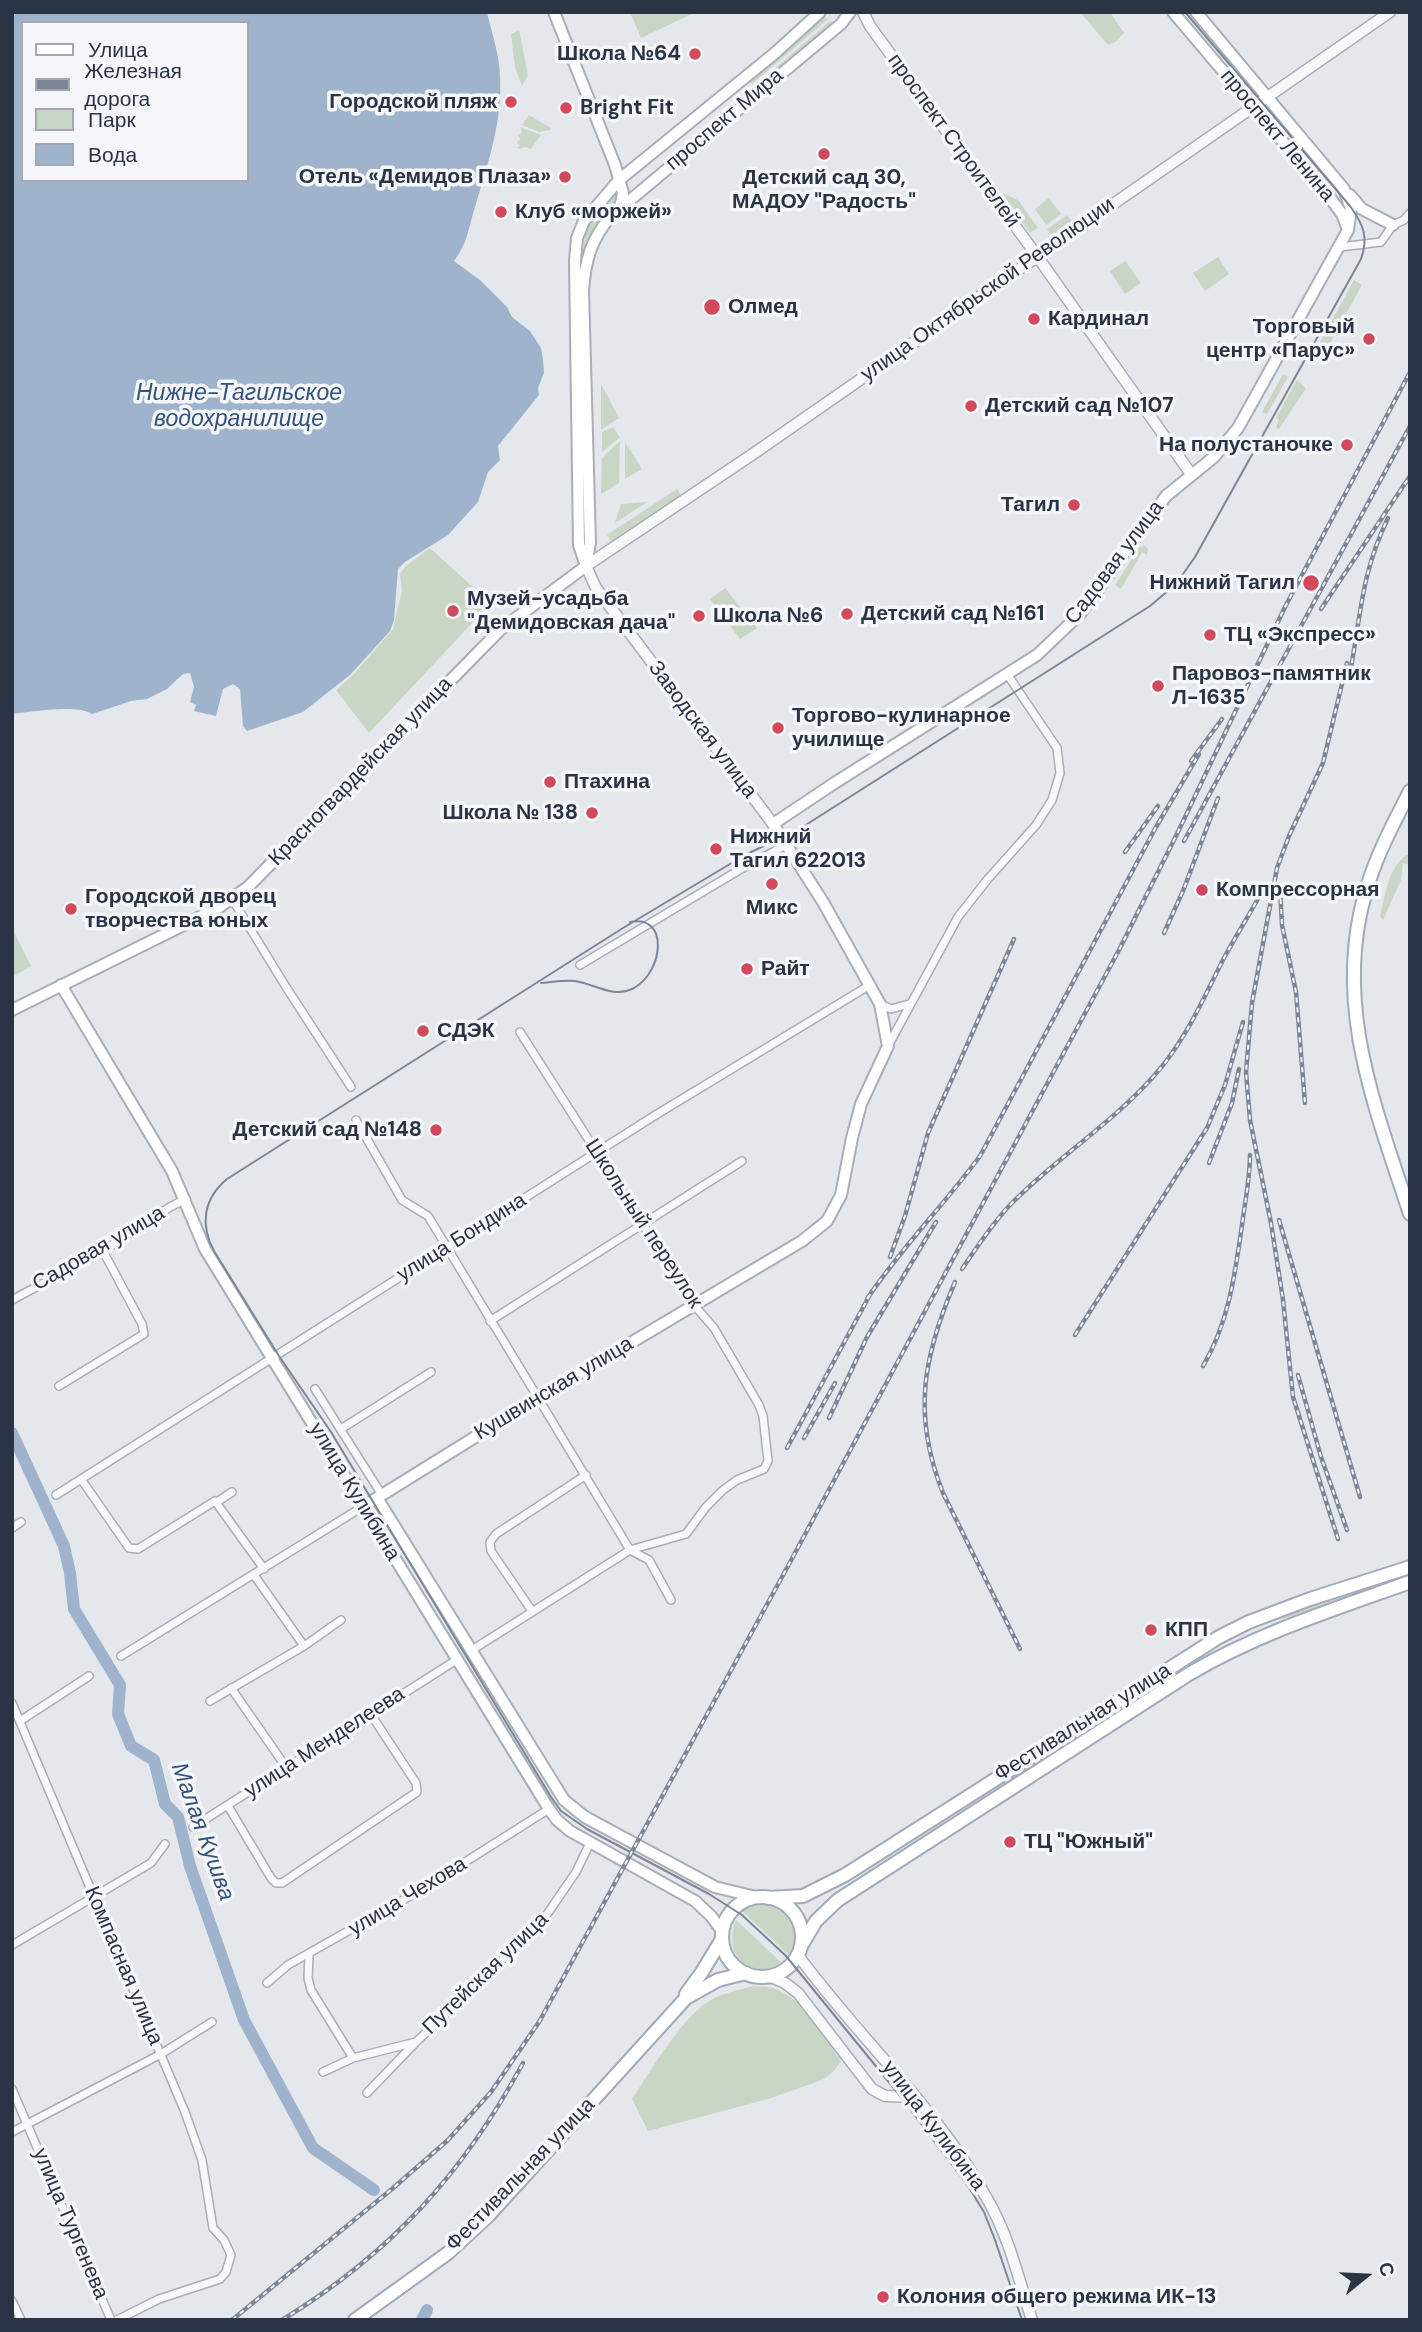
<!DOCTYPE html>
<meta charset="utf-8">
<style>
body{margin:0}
#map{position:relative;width:1422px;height:2332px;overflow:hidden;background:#e4e7ec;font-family:"DM Sans",sans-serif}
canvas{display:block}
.frame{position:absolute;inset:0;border:14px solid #2b3445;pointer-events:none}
.legend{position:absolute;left:21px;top:21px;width:228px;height:161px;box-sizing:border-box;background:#f4f6f9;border:2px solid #a4a8b1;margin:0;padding:9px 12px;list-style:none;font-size:21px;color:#2b3445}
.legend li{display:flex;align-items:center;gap:14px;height:35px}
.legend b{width:35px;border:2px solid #a4a8b1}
.north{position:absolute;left:1331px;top:2241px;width:70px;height:70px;-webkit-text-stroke:5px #f4f6f9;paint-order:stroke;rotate:72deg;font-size:19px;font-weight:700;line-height:28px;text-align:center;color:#2b3445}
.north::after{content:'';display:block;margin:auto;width:24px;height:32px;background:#2b3445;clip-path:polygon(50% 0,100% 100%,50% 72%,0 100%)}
</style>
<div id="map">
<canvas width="1422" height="2332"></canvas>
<div class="frame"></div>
<ul class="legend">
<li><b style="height:9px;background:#fff"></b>Улица</li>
<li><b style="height:9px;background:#7d8696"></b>Железная дорога</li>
<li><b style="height:19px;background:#c9d6c5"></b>Парк</li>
<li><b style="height:19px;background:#9fb4cc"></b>Вода</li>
</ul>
<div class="north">С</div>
</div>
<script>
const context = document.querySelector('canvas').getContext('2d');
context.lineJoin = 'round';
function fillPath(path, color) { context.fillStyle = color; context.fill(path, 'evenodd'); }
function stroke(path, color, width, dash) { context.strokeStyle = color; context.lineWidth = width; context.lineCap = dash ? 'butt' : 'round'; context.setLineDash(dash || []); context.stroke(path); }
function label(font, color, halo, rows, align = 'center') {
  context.font = font + ' "DM Sans",sans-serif'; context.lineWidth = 7; context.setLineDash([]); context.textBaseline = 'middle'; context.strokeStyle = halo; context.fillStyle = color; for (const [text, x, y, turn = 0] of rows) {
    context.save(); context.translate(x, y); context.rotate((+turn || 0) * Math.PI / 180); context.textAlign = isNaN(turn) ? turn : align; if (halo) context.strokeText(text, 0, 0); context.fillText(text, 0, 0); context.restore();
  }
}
fillPath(new Path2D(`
 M 630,12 L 696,12 L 641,38 Z
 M 1080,12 L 1110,12 L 1124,33 L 1115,42 L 1108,45 Z
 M 822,16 L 828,19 L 752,84 L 748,79 Z
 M 830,21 L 835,24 L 754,94 L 750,90 Z
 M 519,30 L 528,75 L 522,86 L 515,67 L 511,34 Z
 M 529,115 L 551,128 L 550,130 L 539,132 L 522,125 Z
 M 520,127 L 541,135 L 531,149 L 526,147 L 518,149 L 517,147 L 521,146 L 517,143 L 520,139 L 518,136 L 522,133 Z
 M 616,191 L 619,192 L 619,198 C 606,214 592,228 585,249 C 582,258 581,267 579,276 L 587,225 Z
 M 1002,193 L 1018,200 L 1038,228 L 1030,233 Z
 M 1049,198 L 1061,214 L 1046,225 L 1035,209 Z
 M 1067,215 L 1073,223 L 1053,238 L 1047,229 Z
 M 1218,257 L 1229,274 L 1205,291 L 1193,273 Z
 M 1125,261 L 1141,283 L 1125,294 L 1110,271 Z
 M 1354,280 L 1362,285 L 1322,358 L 1314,353 Z
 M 1285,375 L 1288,377 L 1267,414 L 1262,412 L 1282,376 Z
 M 1297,380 L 1306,388 L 1279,429 L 1276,427 L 1279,420 L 1276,418 Z
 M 601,384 L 619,418 L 601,430 Z
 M 613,427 L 620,437 L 602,452 L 602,432 Z
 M 620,441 L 619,483 L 601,494 L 602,458 Z
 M 625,442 L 642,469 L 625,479 Z
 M 677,489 L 681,495 L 611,541 L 607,535 Z
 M 647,502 L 615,523 L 621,504 Z
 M 1144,545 L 1148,549 L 1147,555 L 1142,552 L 1121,589 L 1115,585 L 1139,548 Z
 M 430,548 L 486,599 L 489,605 L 369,733 L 336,690 L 353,675 L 393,629 L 402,591 L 400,574 L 406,566 Z
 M 725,588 L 757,628 L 740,639 L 710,599 Z
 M 1409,854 L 1410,865 L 1403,863 L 1401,880 L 1383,920 L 1380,916 C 1386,895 1388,864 1409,854 Z
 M 12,928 L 31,966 L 12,977 Z
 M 1410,1571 L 1410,1578 L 1282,1619 L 1284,1613 Z
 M 761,1903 C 789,1907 803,1930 790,1956 L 741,1910 Z
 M 736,1920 L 783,1964 C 749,1981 722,1955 736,1920 Z
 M 753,1986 C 760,1987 768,1986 775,1989 C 806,2000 823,2035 841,2061 L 834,2071 L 824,2079 L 811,2084 L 768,2099 L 648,2131 L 632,2099 C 651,2071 682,2016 711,2000 C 723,1993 739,1990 753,1986 Z`), '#c9d6c5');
fillPath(new Path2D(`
 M 12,12 L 487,12 C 491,30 497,47 499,65 C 505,115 489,160 475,207 C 469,226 467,245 454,261 L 481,281 L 507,307 L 512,317 L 530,331 L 541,348 L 543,360 L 544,373 L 538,388 L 539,395 L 498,446 L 500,460 L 488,472 L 478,502 L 448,535 L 405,562 L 398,569 L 394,620 L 390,631 L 350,675 L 303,712 L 247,731 L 243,726 L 240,689 L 233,684 L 223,689 L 216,716 L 194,711 L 196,705 L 190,702 L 194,687 L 190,673 L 183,674 L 167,689 L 147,699 L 131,701 L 92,714 C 76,704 32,712 12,714 ZM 23,23 L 247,23 L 247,180 L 23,180 Z`), '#9fb4cc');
stroke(new Path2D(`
 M 12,1433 L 64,1546 L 70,1573 L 74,1609 L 120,1685 L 118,1714 L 131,1746 L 154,1760 L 165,1804 L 178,1817 L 190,1866 L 244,2020 L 313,2148 L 374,2190
 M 422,2320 L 427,2310`), '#9fb4cc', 12);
const minor = new Path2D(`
 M 1340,247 L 1381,242 L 1393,225 L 1404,220 L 1410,213
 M 232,899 L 286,987 L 351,1087
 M 580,965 L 741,869 L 788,844
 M 880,1004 L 891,1009 L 909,1004
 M 888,1046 L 958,917 L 987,880 L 1036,825 L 1052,800 L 1060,773 L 1057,748 L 1007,674
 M 356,1120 L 402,1200 L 428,1216 L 630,1550 L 649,1560 L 671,1600
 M 12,1300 L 103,1251 L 170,1207 L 186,1199
 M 490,1321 L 742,1161
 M 59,1386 L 144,1334 L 142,1324 L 103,1251
 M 315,1389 L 382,1495
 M 341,1429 L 431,1372
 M 81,1479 L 129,1548 L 138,1549 L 215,1501 L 264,1569
 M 56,1495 L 654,1116 L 870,985
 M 217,1502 L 232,1492
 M 12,1528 L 21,1522
 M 254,1575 L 304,1646
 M 532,1611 L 491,1551 L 490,1542 L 496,1534 L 586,1475
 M 472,1650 L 630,1550 L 686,1534 L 706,1507 L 723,1490 L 737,1480 L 764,1469 L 768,1461 L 763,1416 L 759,1405 L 714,1328 L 694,1305 L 520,1032
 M 121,1656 L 364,1506
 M 231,1688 L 286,1767
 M 210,1701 L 304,1646 L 341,1620
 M 12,1703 L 185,2112 L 202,2160 L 213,2228 L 224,2240 L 231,2255 L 226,2272 L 220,2279 L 159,2299 L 117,2320
 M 20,1721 L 89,1676
 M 228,1806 L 271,1878 L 276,1883 L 282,1883 L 417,1792 L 416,1783 L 370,1713
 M 193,1827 L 458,1659
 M 12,1945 L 151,1863 L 165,1844
 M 309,1955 L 308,1978 L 311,1990 L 353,2058 L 416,2042
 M 267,1983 L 288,1965 L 424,1888 L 549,1809
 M 323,2072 L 353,2058
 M 12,2089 L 111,2320
 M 367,2093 L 416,2042 L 541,1923 L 576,1872 L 590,1843
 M 12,2132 L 161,2054 L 212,2022
 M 12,2301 L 21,2320`);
const tertiary = new Path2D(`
 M 863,12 L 870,26 L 1037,256 L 1191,474
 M 773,824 L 596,588 L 586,566 L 753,454 L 1390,12
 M 797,1954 C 859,2039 941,2111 990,2204 C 1010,2240 1019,2281 1032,2320
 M 769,1976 L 785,1983 L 798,1993 L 872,2089 L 885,2096 L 916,2097`);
const secondary = new Path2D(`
 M 554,12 L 615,165 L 623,193 L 620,208
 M 1173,12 L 1328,195 L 1342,214 L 1347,227
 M 1350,195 L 1362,209 L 1393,225
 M 585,563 L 579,545 L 575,261 L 577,238 L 584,221 L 619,180 L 775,53 L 820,12
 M 586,566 L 590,543 L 583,291 C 585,261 591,239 611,216 L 841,24 L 850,12
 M 61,985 L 172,1171 L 205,1249 L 549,1809 L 557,1820 L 570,1831 L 695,1901 L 711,1916 L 722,1931
 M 12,1010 L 218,908 L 248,887 L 500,630 L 586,566
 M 377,1498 L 564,1800 L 585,1817 L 715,1887 L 756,1897
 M 364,1506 L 538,1398 L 802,1241 L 827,1221 L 841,1195 L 852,1138 L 861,1104 L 888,1046 L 880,1004 L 823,902 L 773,824 L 833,784 L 1037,655 L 1079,615 L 1166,496 L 1214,457 L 1238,428 L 1348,230 L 1351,209 L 1344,189 L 1196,12`);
const primary = new Path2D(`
 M 1410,791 C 1393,824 1375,858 1365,894 C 1333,1006 1376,1109 1410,1214
 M722 1937a40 40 0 1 1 80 0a40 40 0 1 1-80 0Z
 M 768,1898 L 803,1896 L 845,1875 L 1219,1637 L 1249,1622 L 1310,1599 L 1410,1567
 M 800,1948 L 816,1921 L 838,1900 L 1189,1674 C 1258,1633 1335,1609 1410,1582
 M 686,1994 L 702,1972 L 722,1939
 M 355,2320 L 448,2253 L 488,2216 L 686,1998 L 718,1980 L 746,1973`);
stroke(minor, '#a9aeb7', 10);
stroke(tertiary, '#a9aeb7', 13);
stroke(secondary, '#a9aeb7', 14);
stroke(primary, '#a3abb8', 16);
stroke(minor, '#f7f8fa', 7);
stroke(tertiary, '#f7f8fa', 10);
stroke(secondary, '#fff', 10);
stroke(primary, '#fff', 12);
stroke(new Path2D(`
 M 541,983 C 552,982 564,980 575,981 C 595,984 613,999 634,988 C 664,971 669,914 630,922
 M 1022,2320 L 995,2240 L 984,2212 L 968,2186 L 901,2097 L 786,1956 L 742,1915 L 709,1894 L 587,1829 L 561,1811 L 551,1797 L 331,1432 L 279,1356 L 214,1251 C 200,1225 203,1199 227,1179 L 623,928 L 745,855 L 801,828 L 1150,606 L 1176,584 L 1195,557 L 1361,259 C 1369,237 1363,224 1350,206 L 1185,12`), '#7d8696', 2);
const rail = new Path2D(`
 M 1321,609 L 1410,476
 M 1350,673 C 1361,615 1361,574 1388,518
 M 1191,761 L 1222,719
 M 1184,841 L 1410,426
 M 1125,852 L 1158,806
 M 1280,889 L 1282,925 L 1296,992 L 1305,1103
 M 1164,933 L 1183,891 L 1218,798
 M 1209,1163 L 1232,1103 L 1239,1069
 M 1279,1220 L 1360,1497
 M 890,1257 L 905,1216 L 928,1133 L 1014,939
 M 962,1269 C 977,1247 992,1224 1010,1205 C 1055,1159 1110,1125 1153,1077 C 1185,1042 1203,999 1224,958 C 1237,934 1251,912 1264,888
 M 955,1282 C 923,1357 912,1415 943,1493 L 1020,1649
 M 867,1299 C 901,1248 944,1205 980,1156 L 1156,827 L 1199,754
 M 1075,1335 L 1207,1128 L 1225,1085 L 1243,1022
 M 1203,1366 C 1229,1322 1235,1274 1242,1225 C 1245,1202 1250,1178 1250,1155
 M 1298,1375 L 1321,1457 L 1347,1530
 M 829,1418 L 867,1337 L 936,1222
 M 804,1438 L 835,1383
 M 787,1448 L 872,1291
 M 1338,1539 L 1293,1397 L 1283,1300 L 1271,1223 L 1250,1120 L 1246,1072 L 1252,1003 L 1277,868 L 1289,836 L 1323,763 L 1347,663
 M 232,2320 L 392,2189 L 448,2140 L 491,2092 L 539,2022 L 788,1566 L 1119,950 L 1177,834 L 1285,607 L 1410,372
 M 282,2320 C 390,2254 463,2174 523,2063`);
stroke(rail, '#7d8696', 4.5);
stroke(rail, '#f4f6f9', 2, [5]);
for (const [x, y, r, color] of [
 [695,54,7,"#d1495b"],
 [511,102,7,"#d1495b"],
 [566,108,7,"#d1495b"],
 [824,154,7,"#d1495b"],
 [565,177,7,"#d1495b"],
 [501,212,7,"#d1495b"],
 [712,307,9,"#d1495b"],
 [1034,319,7,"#d1495b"],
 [1369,339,7,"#d1495b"],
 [971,406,7,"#d1495b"],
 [1347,445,7,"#d1495b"],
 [1074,505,7,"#d1495b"],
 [1311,583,9,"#d1495b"],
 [453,611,7,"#d1495b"],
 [847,614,7,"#d1495b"],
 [699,616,7,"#d1495b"],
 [1210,635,7,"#d1495b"],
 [1158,686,7,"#d1495b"],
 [778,728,7,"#d1495b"],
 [550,782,7,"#d1495b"],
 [592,813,7,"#d1495b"],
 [716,849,7,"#d1495b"],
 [772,884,7,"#d1495b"],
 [1202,890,7,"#d1495b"],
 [71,909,7,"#d1495b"],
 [747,969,7,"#d1495b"],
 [423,1031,7,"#d1495b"],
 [436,1130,7,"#d1495b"],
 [1151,1630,7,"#d1495b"],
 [1010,1842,7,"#d1495b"],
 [883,2297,7,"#d1495b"]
]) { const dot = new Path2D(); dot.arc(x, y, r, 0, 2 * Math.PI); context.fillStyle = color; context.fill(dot); stroke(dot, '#f4f6f9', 2.5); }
label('bold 21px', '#2b3445', '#f4f6f9', [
 ["Школа №64",681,54,"right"],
 ["Городской пляж",497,102,"right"],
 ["Bright Fit",580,108],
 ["Отель «Демидов Плаза»",551,177,"right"],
 ["Детский сад 30,",824,178,"center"],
 ["МАДОУ \"Радость\"",824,202,"center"],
 ["Клуб «моржей»",515,212],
 ["Олмед",728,307],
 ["Кардинал",1048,319],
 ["Торговый",1355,327,"right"],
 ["центр «Парус»",1355,351,"right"],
 ["Детский сад №107",985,406],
 ["На полустаночке",1333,445,"right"],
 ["Тагил",1060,505,"right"],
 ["Нижний Тагил",1295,583,"right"],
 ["Музей-усадьба",467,599],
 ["\"Демидовская дача\"",467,623],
 ["Детский сад №161",861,614],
 ["Школа №6",713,616],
 ["ТЦ «Экспресс»",1224,635],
 ["Паровоз-памятник",1172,674],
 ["Л-1635",1172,698],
 ["Торгово-кулинарное",792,716],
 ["училище",792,740],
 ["Птахина",564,782],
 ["Школа № 138",578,813,"right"],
 ["Нижний",730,837],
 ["Тагил 622013",730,861],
 ["Компрессорная",1216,890],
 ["Городской дворец",85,897],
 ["творчества юных",85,921],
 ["Микс",772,908,"center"],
 ["Райт",761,969],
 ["СДЭК",437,1031],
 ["Детский сад №148",422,1130,"right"],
 ["КПП",1165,1630],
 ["ТЦ \"Южный\"",1024,1842],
 ["Колония общего режима ИК-13",897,2297]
], 'left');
label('21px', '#2b3445', '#f4f6f9', [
 ["проспект Мира",725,120,-40],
 ["проспект Ленина",1277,136,50],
 ["проспект Строителей",953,141,54],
 ["улица Октябрьской Революции",988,290,-35],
 ["Садовая улица",1115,563,-53],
 ["Заводская улица",702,730,53],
 ["Красногвардейская улица",361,772,-46],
 ["Школьный переулок",643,1224,57],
 ["улица Бондина",462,1238,-32],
 ["Садовая улица",99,1249,-30],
 ["Кушвинская улица",554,1389,-31],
 ["улица Кулибина",354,1492,59],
 ["Фестивальная улица",1083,1723,-32],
 ["улица Менделеева",325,1743,-33],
 ["улица Чехова",408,1897,-31],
 ["Компасная улица",123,1966,67],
 ["Путейская улица",486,1974,-44],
 ["улица Кулибина",933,2126,53],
 ["Фестивальная улица",521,2175,-46],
 ["улица Тургенева",70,2224,67]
]);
label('italic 23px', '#34527a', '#f4f6f9', [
 ["Нижне-Тагильское",239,394],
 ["водохранилище",239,420],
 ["Малая Кушва",202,1832,70]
]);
</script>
